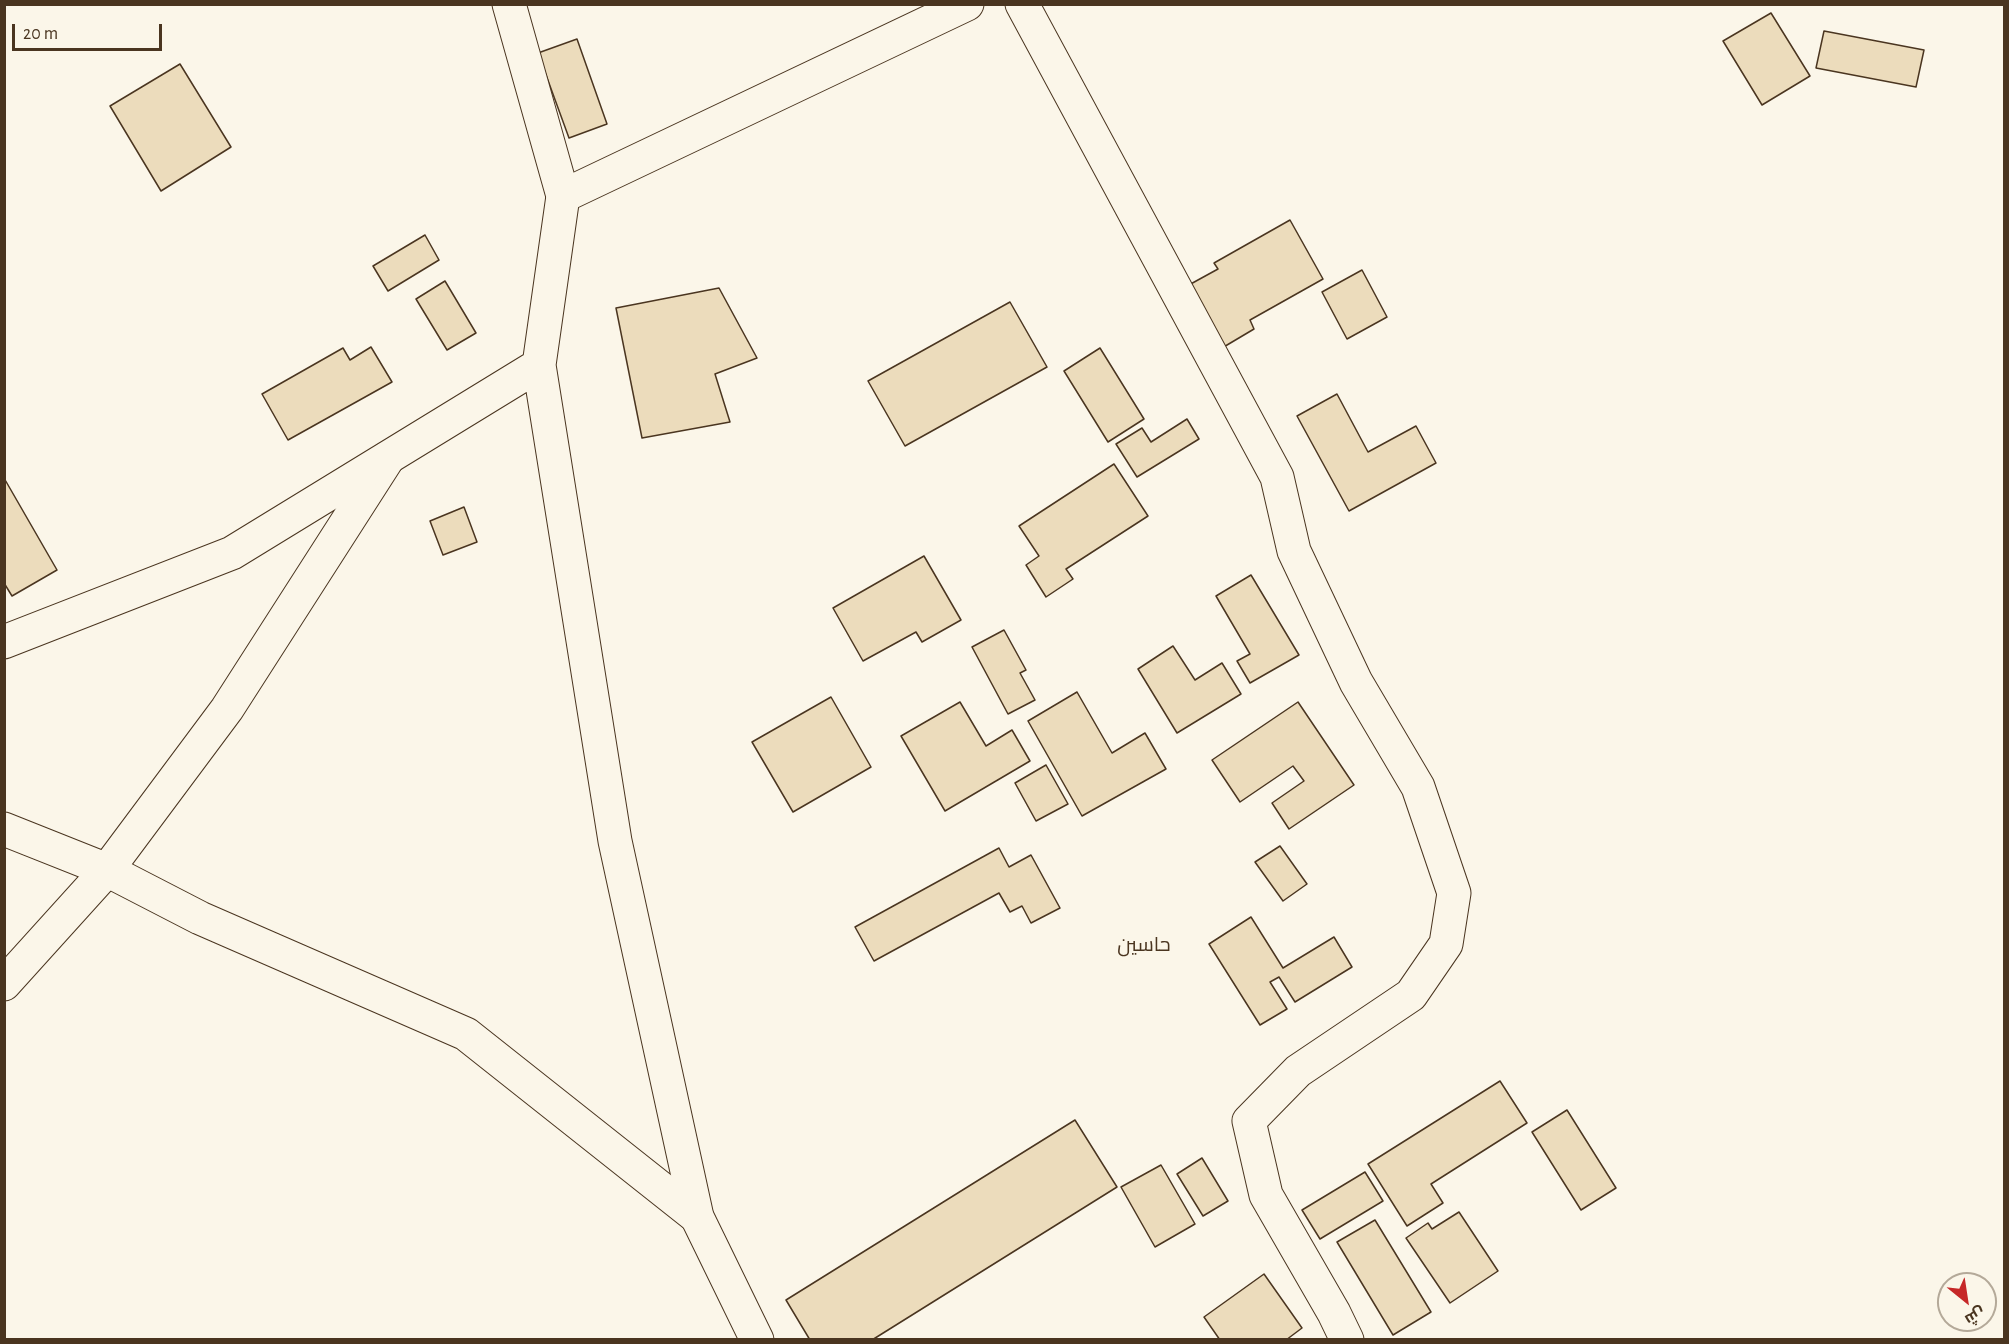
<!DOCTYPE html>
<meta charset="utf-8">
<style>
body{margin:0}
#map{position:relative;width:2009px;height:1344px;overflow:hidden;background:#fbf6e9;font-family:"Alegreya Sans",Cairo,sans-serif}
canvas{display:block}
.frame{position:absolute;inset:0;border:6px solid #4a3520;pointer-events:none}
.north{position:absolute;left:1937px;top:1272px;width:60px;height:60px;box-sizing:border-box;background:#fbf6e9;border:2px solid #b4a999;border-radius:50%;rotate:150deg;font-size:16px;font-weight:700;line-height:24px;text-align:center;color:#4a3520}
.north::after{content:'';display:block;margin:auto;width:21px;height:27px;background:#c62828;clip-path:polygon(50% 0,100% 100%,50% 72%,0 100%)}
.scale{position:absolute;left:12px;top:24px;width:150px;height:27px;box-sizing:border-box;border:3px solid #4a3520;border-top:0;padding-left:8px;font-size:18px;line-height:21px;white-space:nowrap;color:#4a3520;-webkit-text-stroke:4px #fbf6e9;paint-order:stroke}
</style>
<div id="map">
<canvas width="2009" height="1344"></canvas>
<div class="frame"></div>
<div class="north">ش</div>
<div class="scale">20 m</div>
</div>
<script>
const context = document.querySelector('canvas').getContext('2d');
context.lineJoin = 'round';
function fillPath(path, color) { context.fillStyle = color; context.fill(path, 'evenodd'); }
function stroke(path, color, width, dash) { context.strokeStyle = color; context.lineWidth = width; context.lineCap = dash ? 'butt' : 'round'; context.setLineDash(dash || []); context.stroke(path); }
function label(font, color, halo, rows, align = 'center') {
  context.font = font + ' "Alegreya Sans",Cairo,sans-serif'; context.lineWidth = 4.5; context.setLineDash([]); context.textBaseline = 'middle'; context.strokeStyle = halo; context.fillStyle = color; for (const [text, x, y, turn = 0] of rows) {
    context.save(); context.translate(x, y); context.rotate((+turn || 0) * Math.PI / 180); context.textAlign = isNaN(turn) ? turn : align; if (halo) context.strokeText(text, 0, 0); context.fillText(text, 0, 0); context.restore();
  }
}
const building = new Path2D(`
 M 1771,13 L 1810,76 L 1762,105 L 1723,41 Z
 M 1824,31 L 1924,50 L 1916,87 L 1816,68 Z
 M 577,39 L 607,124 L 569,138 L 538,53 Z
 M 180,64 L 231,147 L 161,191 L 110,106 Z
 M 1290,220 L 1323,279 L 1250,320 L 1254,329 L 1222,348 L 1187,286 L 1218,269 L 1214,263 Z
 M 425,235 L 439,260 L 388,291 L 373,266 Z
 M 1362,270 L 1387,317 L 1347,339 L 1322,292 Z
 M 445,281 L 476,333 L 447,350 L 416,299 Z
 M 719,288 L 757,358 L 715,374 L 730,422 L 642,438 L 616,308 Z
 M 1010,302 L 1047,367 L 905,446 L 868,381 Z
 M 371,347 L 392,382 L 288,440 L 262,394 L 343,348 L 350,360 Z
 M 1100,348 L 1144,419 L 1108,442 L 1064,371 Z
 M 1337,394 L 1368,452 L 1416,426 L 1436,463 L 1349,511 L 1297,416 Z
 M 1187,419 L 1199,439 L 1137,477 L 1116,444 L 1142,428 L 1151,442 Z
 M 1114,464 L 1148,516 L 1066,569 L 1073,579 L 1046,597 L 1026,565 L 1039,556 L 1019,526 Z
 M 4,478 L 57,570 L 12,596 L 4,583 Z
 M 464,507 L 477,542 L 443,555 L 430,521 Z
 M 924,556 L 961,620 L 922,642 L 916,632 L 863,661 L 833,608 Z
 M 1251,575 L 1299,655 L 1250,683 L 1237,661 L 1250,654 L 1216,596 Z
 M 1004,630 L 1026,670 L 1020,673 L 1035,700 L 1008,714 L 972,647 Z
 M 1173,646 L 1195,680 L 1222,663 L 1241,694 L 1177,733 L 1138,669 Z
 M 1077,692 L 1112,753 L 1145,733 L 1166,769 L 1082,816 L 1028,721 Z
 M 831,697 L 871,767 L 793,812 L 752,742 Z
 M 960,702 L 986,746 L 1012,730 L 1030,761 L 945,811 L 901,736 Z
 M 1298,702 L 1354,785 L 1289,829 L 1272,803 L 1304,781 L 1293,766 L 1240,802 L 1212,760 Z
 M 1046,765 L 1068,804 L 1036,821 L 1015,783 Z
 M 1280,846 L 1307,884 L 1283,901 L 1255,862 Z
 M 999,848 L 1009,867 L 1031,855 L 1060,908 L 1031,923 L 1022,906 L 1010,912 L 999,893 L 874,961 L 855,927 Z
 M 1251,917 L 1283,968 L 1334,937 L 1352,967 L 1295,1002 L 1279,977 L 1270,982 L 1287,1009 L 1260,1025 L 1209,944 Z
 M 1500,1081 L 1527,1123 L 1431,1184 L 1443,1203 L 1407,1226 L 1368,1164 Z
 M 1567,1110 L 1616,1188 L 1581,1210 L 1532,1132 Z
 M 1075,1120 L 1117,1187 L 872,1340 L 810,1340 L 786,1300 Z
 M 1202,1158 L 1228,1201 L 1203,1216 L 1177,1174 Z
 M 1161,1165 L 1195,1224 L 1155,1247 L 1121,1187 Z
 M 1365,1172 L 1383,1201 L 1320,1239 L 1302,1210 Z
 M 1459,1212 L 1498,1271 L 1450,1303 L 1406,1238 L 1428,1223 L 1432,1229 Z
 M 1375,1220 L 1431,1312 L 1393,1335 L 1337,1242 Z
 M 1264,1274 L 1302,1328 L 1286,1340 L 1220,1340 L 1204,1317 Z`);
fillPath(building, '#ecdcbc');
stroke(building, '#4a3520', 1.5);
const street = new Path2D(`
 M 509,4 L 563,196
 M 1022,4 L 1277,477 L 1294,551 L 1356,682 L 1418,787 L 1454,893 L 1446,944 L 1411,995 L 1298,1071 L 1249,1121 L 1266,1195 L 1334,1313 L 1347,1340
 M 4,829 L 107,870 L 200,918 L 466,1034 L 697,1217
 M 4,984 L 107,870 L 227,709 L 388,458`);
const secondary = new Path2D(`
 M 4,642 L 232,553 L 539,365
 M 757,1340 L 697,1217 L 615,841 L 539,365 L 563,196 L 967,4`);
stroke(street, '#4a3520', 35);
stroke(secondary, '#4a3520', 35);
stroke(street, '#fbf6e9', 33);
stroke(secondary, '#fbf6e9', 33);
label('20px', '#4a3520', '#fbf6e9', [
 ["حاسين",1144,945]
]);
</script>
